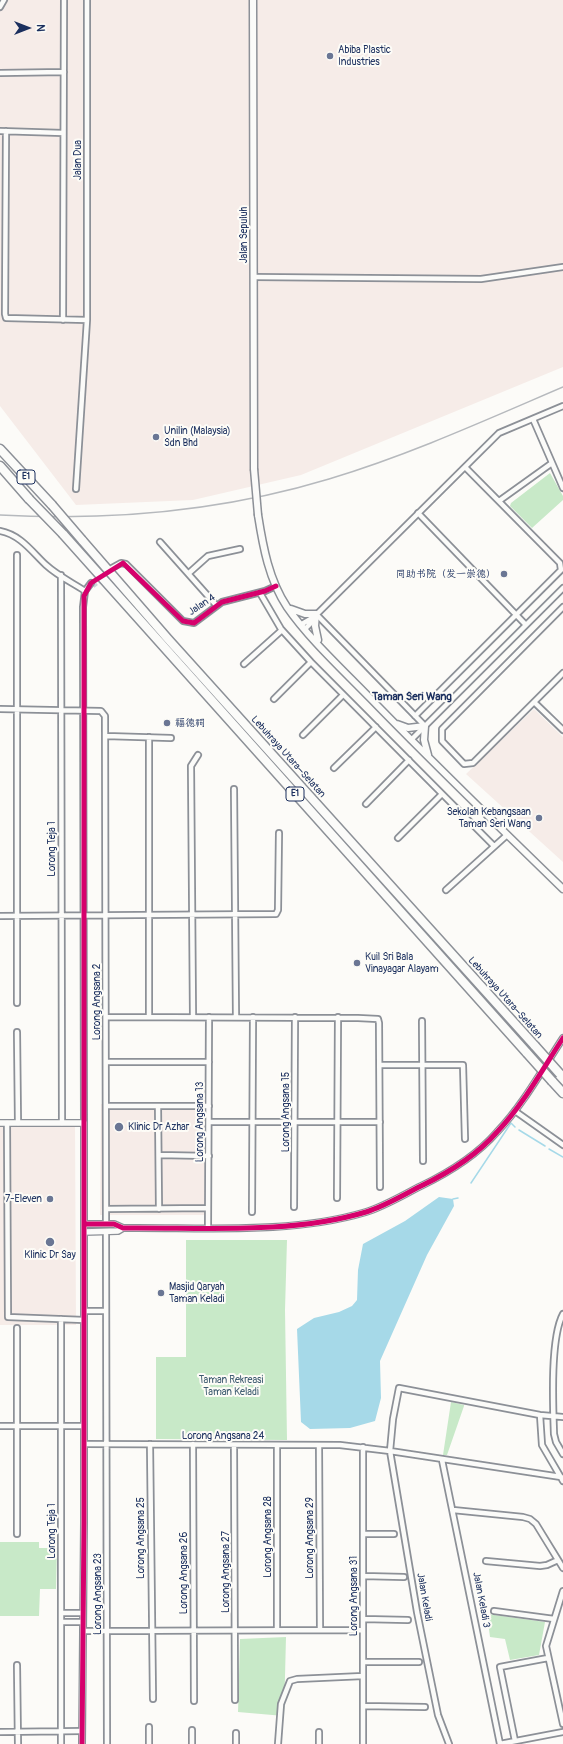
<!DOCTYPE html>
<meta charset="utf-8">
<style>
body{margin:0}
#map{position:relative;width:563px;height:1744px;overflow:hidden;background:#fcfbf8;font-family:Pangolin,sans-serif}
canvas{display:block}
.north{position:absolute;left:8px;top:8px;width:40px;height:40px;-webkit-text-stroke:3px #fdfcf7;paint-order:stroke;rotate:90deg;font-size:11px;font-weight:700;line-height:16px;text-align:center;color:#1b2f5e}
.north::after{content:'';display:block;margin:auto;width:14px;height:18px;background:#1b2f5e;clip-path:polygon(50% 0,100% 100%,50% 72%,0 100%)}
</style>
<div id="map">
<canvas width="563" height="1744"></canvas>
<div class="north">N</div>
</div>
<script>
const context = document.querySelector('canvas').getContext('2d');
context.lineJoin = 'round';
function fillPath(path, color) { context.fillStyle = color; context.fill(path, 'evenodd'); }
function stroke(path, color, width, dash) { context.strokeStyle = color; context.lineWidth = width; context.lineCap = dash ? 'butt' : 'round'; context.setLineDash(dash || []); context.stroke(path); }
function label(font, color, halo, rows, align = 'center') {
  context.font = font + ' Pangolin,"LXGW WenKai TC",sans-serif'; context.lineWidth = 4; context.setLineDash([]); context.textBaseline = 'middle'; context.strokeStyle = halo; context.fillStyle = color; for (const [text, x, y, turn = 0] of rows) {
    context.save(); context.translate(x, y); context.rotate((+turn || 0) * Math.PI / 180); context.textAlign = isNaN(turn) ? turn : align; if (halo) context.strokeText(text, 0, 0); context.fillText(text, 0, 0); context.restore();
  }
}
fillPath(new Path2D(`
 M 0,0 L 563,0 L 563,367 L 301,475 L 193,500 L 76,505 L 0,406 Z
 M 534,709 L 563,737 L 563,862 L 466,774 Z
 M 101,1104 L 205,1104 L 204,1215 L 100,1215 Z
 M 0,1121 L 75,1121 L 76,1325 L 0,1325 Z`), '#f6ece8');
fillPath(new Path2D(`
 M 550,473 L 563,496 L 563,500 L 532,528 L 510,506 L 511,503 Z
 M 186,1240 L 287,1240 L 285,1310 L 287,1440 L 156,1439 L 156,1357 L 186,1357 Z
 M 451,1402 L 464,1405 L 464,1406 L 447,1455 L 443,1455 Z
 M 0,1542 L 39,1542 L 39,1548 L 57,1548 L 56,1589 L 40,1589 L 39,1616 L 0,1616 Z
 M 487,1614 L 545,1622 L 539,1655 L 510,1660 L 505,1639 L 490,1637 Z
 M 286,1637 L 284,1716 L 238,1712 L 240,1639 Z`), '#c8e9c8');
fillPath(new Path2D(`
 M 439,1197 L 453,1199 L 454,1206 L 427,1255 L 380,1361 L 381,1398 L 375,1421 L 350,1428 L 310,1429 L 301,1422 L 297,1329 L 314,1318 L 339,1312 L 352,1306 L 357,1300 L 358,1270 L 363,1244 L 405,1221 Z`), '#a6d9e8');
stroke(new Path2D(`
 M 519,1130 L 545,1146
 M 549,1149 L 563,1157
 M 471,1183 L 511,1123 L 515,1127
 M 453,1199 L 458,1198`), '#a6d9e8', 1.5);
stroke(new Path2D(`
 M 91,583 L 109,570
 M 93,586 L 114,570`), '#cfd2d9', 4.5, [4.5, 2]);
const minor = new Path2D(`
 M 0,7 L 4,0
 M 0,73 L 64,72
 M 0,131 L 63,133
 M 6,131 L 5,314 L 6,318 L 87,320
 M 254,277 L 481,279 L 563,267
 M 63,320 L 64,0
 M 533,419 L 563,488
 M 76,489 L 87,320 L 87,0
 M 499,501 L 552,463
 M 418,513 L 526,625
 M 0,531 C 21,535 32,552 46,565 C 58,576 73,583 85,591
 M 160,542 L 216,605
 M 17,555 L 17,1003
 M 112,568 L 121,563 L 126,564 L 183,621 L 194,623 L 222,602 L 265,591 L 276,586
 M 189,573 L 208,556 L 240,549
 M 61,575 L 62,1123
 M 260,593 L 281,629 L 311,662 L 494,846
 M 563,607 L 442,729 L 442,741 L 464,764 L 473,763 L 563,673
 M 316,614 L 425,726
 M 302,624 L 314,617
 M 306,628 L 311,623 L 314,617 L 499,433 L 563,406
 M 244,664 L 282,630
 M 274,699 L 311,662
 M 534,702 L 563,730
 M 0,709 L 101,711 L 105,716 L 106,1224
 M 415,716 L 561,570 L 560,563 L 465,467
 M 303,735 L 343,695
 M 106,736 L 171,738
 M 411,740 L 563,588
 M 334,768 L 376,727
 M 234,789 L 236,1017
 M 366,804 L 409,760
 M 398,838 L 442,794
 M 446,890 L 507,835
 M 0,916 L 276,914 L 278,910 L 279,833
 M 106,1017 L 358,1018 L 378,1019 L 379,1023 L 380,1187
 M 149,1017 L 149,737
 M 193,1017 L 191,766 L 198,755
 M 422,1021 L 423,1161
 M 17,1032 L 18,1123
 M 106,1062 L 209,1062
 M 380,1065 L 463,1065 L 465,1139
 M 106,1106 L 209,1106
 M 158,1106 L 159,1209
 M 515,1111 L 563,1145
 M 209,1122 L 380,1122
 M 7,1123 L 8,1317 L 84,1320
 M 84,1123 L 83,607 L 85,591 L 91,583
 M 159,1155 L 209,1156
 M 337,1198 L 338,1017
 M 294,1207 L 295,1017
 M 106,1209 L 208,1208
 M 252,1212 L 253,1017
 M 208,1227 L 209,1017
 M 106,1232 L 107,1744
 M 84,1311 L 105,1311
 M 563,1314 C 550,1338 553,1406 554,1434 L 556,1442 L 563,1454
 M 61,1319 L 61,1744
 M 17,1328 L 17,1534
 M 540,1415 L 542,1445 L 563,1481
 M 0,1426 L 84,1426
 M 84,1444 L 340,1445 L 390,1451 L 561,1477
 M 150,1444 L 153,1699
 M 193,1444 L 194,1701
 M 234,1445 L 235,1700
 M 277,1445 L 277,1630
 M 319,1445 L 320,1630
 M 363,1447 L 363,1744
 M 442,1460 L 500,1744
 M 453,1510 L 523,1517 L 530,1519 L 536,1524 L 563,1568
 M 363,1534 L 394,1534
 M 486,1561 L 540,1566 L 547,1565 L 558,1560
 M 363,1576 L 404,1577
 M 563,1591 L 546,1646 L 563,1724
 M 494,1611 L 554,1619
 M 61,1613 L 83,1613
 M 363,1619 L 408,1620
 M 61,1622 L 83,1622
 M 83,1631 L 363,1630
 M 363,1662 L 419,1662
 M 17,1665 L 18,1744
 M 363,1706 L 425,1707
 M 149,1727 L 149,1744
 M 0,1732 L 82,1731
 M 319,1732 L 319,1744
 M 515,1741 L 500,1667 L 548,1658
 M 192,1744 L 192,1730
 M 236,1744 L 236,1733
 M 278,1744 L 281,1704 L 290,1681 L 297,1679 L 363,1676
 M 449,1744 L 438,1715 L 417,1612 L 390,1451 L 393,1419 L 399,1388 L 540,1415 L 563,1417
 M 500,1744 L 563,1732`);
const tertiary = new Path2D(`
 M 0,1123 L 84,1123 L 84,1522 L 82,1744
 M 84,1224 L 114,1224 L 123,1228 C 202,1227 289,1235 366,1212 C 385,1206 403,1195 421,1186 C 448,1173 477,1155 497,1132 C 523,1105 542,1070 563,1038
 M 84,1232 L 118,1231 L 123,1228`);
const secondary = new Path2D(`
 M 253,0 L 254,469
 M 258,515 C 263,547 269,580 287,607 C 309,639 344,671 371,699 C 434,764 498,826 563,889
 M 291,609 L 305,614 L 316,614 L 315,626 L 318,640
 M 397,724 L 408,728 L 425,726 L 424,740 L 428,755`);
const motorway = new Path2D(`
 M 0,449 L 52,505
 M 0,466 L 29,499
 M 63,534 L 527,1053
 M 82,540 L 168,639 L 535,1046
 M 552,1081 L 563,1093`);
stroke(minor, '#8c9097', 8);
stroke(tertiary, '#8c9097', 8);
stroke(secondary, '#8c9097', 9);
stroke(motorway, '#8c9097', 11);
stroke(minor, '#fbfbf9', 4.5);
stroke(tertiary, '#fbfbf9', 5.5);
stroke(secondary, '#fbfbf9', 6);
stroke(motorway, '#fbfbf9', 8);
stroke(new Path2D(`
 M 0,515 C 111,521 223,511 329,479 C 409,455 486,420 563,387`), '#b6b9bd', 1.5);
const secondaryBridge = new Path2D(`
 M 254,469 L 258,515`);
const motorwayBridge = new Path2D(`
 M 29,499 L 63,534
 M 52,505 L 82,540
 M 535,1046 L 560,1074
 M 527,1053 L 552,1081`);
stroke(secondaryBridge, '#8c9097', 9, []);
stroke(motorwayBridge, '#8c9097', 11, []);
stroke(secondaryBridge, '#fbfbf9', 6);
stroke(motorwayBridge, '#fbfbf9', 8);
stroke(new Path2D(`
 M 84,1224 L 114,1224 L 123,1228 C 202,1227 289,1235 366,1212 C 385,1206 403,1195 421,1186 C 448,1173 477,1155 497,1132 C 523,1105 542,1070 563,1038
 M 82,1744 L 84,1522 L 84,596 L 91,583 L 123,563 L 183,621 L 194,623 L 222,602 L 265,591 L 276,586`), '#d6006c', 5);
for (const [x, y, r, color] of [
 [330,56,4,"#6a7694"],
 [156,437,4,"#6a7694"],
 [504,574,4,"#6a7694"],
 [167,723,4,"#6a7694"],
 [539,818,4,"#6a7694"],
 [357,963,4,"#6a7694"],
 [119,1127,5,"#6a7694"],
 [50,1199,4,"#6a7694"],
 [50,1242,5,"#6a7694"],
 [161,1293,4,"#6a7694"]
]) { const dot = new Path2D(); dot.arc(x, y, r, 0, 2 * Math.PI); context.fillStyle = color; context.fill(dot); stroke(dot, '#fdfcf7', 1.5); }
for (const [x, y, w] of [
 [26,477,18],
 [295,794,18]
]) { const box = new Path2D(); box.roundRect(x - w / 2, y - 7, w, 14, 3); context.fillStyle = '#fdfcf7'; context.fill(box); stroke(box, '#1b2f5e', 1); }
label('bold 9px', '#1b2f5e', null, [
 ["E1",26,477],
 ["E1",295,794]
]);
label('10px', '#1b2f5e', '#fdfcf7', [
 ["Abiba Plastic",338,50],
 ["Industries",338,62],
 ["Unilin (Malaysia)",164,431],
 ["Sdn Bhd",164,443],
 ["同助书院（发一崇德）",496,574,"right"],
 ["福德祠",175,723],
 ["Sekolah Kebangsaan",531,812,"right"],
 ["Taman Seri Wang",531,824,"right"],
 ["Kuil Sri Bala",365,957],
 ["Vinayagar Alayam",365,969],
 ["Klinic Dr Azhar",128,1127],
 ["7-Eleven",42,1199,"right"],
 ["Klinic Dr Say",50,1255,"center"],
 ["Masjid Qaryah",169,1287],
 ["Taman Keladi",169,1299]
], 'left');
label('10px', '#1b2f5e', '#fdfcf7', [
 ["Jalan Dua",78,160,-90],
 ["Jalan Sepuluh",244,235,-90],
 ["Jalan 4",202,605,-34],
 ["Lebuhraya Utara–Selatan",288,757,48],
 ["Lorong Teja 1",52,849,-90],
 ["Lebuhraya Utara–Selatan",505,998,48],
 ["Lorong Angsana 2",97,1002,-90],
 ["Lorong Angsana 15",286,1112,-90],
 ["Lorong Angsana 13",200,1122,-90],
 ["Lorong Angsana 24",223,1436],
 ["Lorong Teja 1",52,1531,-90],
 ["Lorong Angsana 28",268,1537,-90],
 ["Lorong Angsana 25",141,1538,-90],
 ["Lorong Angsana 29",310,1538,-90],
 ["Lorong Angsana 27",226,1572,-90],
 ["Lorong Angsana 26",184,1573,-90],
 ["Lorong Angsana 23",98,1594,-90],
 ["Lorong Angsana 31",354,1596,-90],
 ["Jalan Keladi",424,1597,80],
 ["Jalan Keladi 3",481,1600,79]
]);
label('10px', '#3c5a6f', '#fdfcf7', [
 ["Taman Rekreasi",231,1380],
 ["Taman Keladi",231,1392]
]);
label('bold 11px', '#1b2f5e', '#fdfcf7', [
 ["Taman Seri Wang",412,697]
]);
</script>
